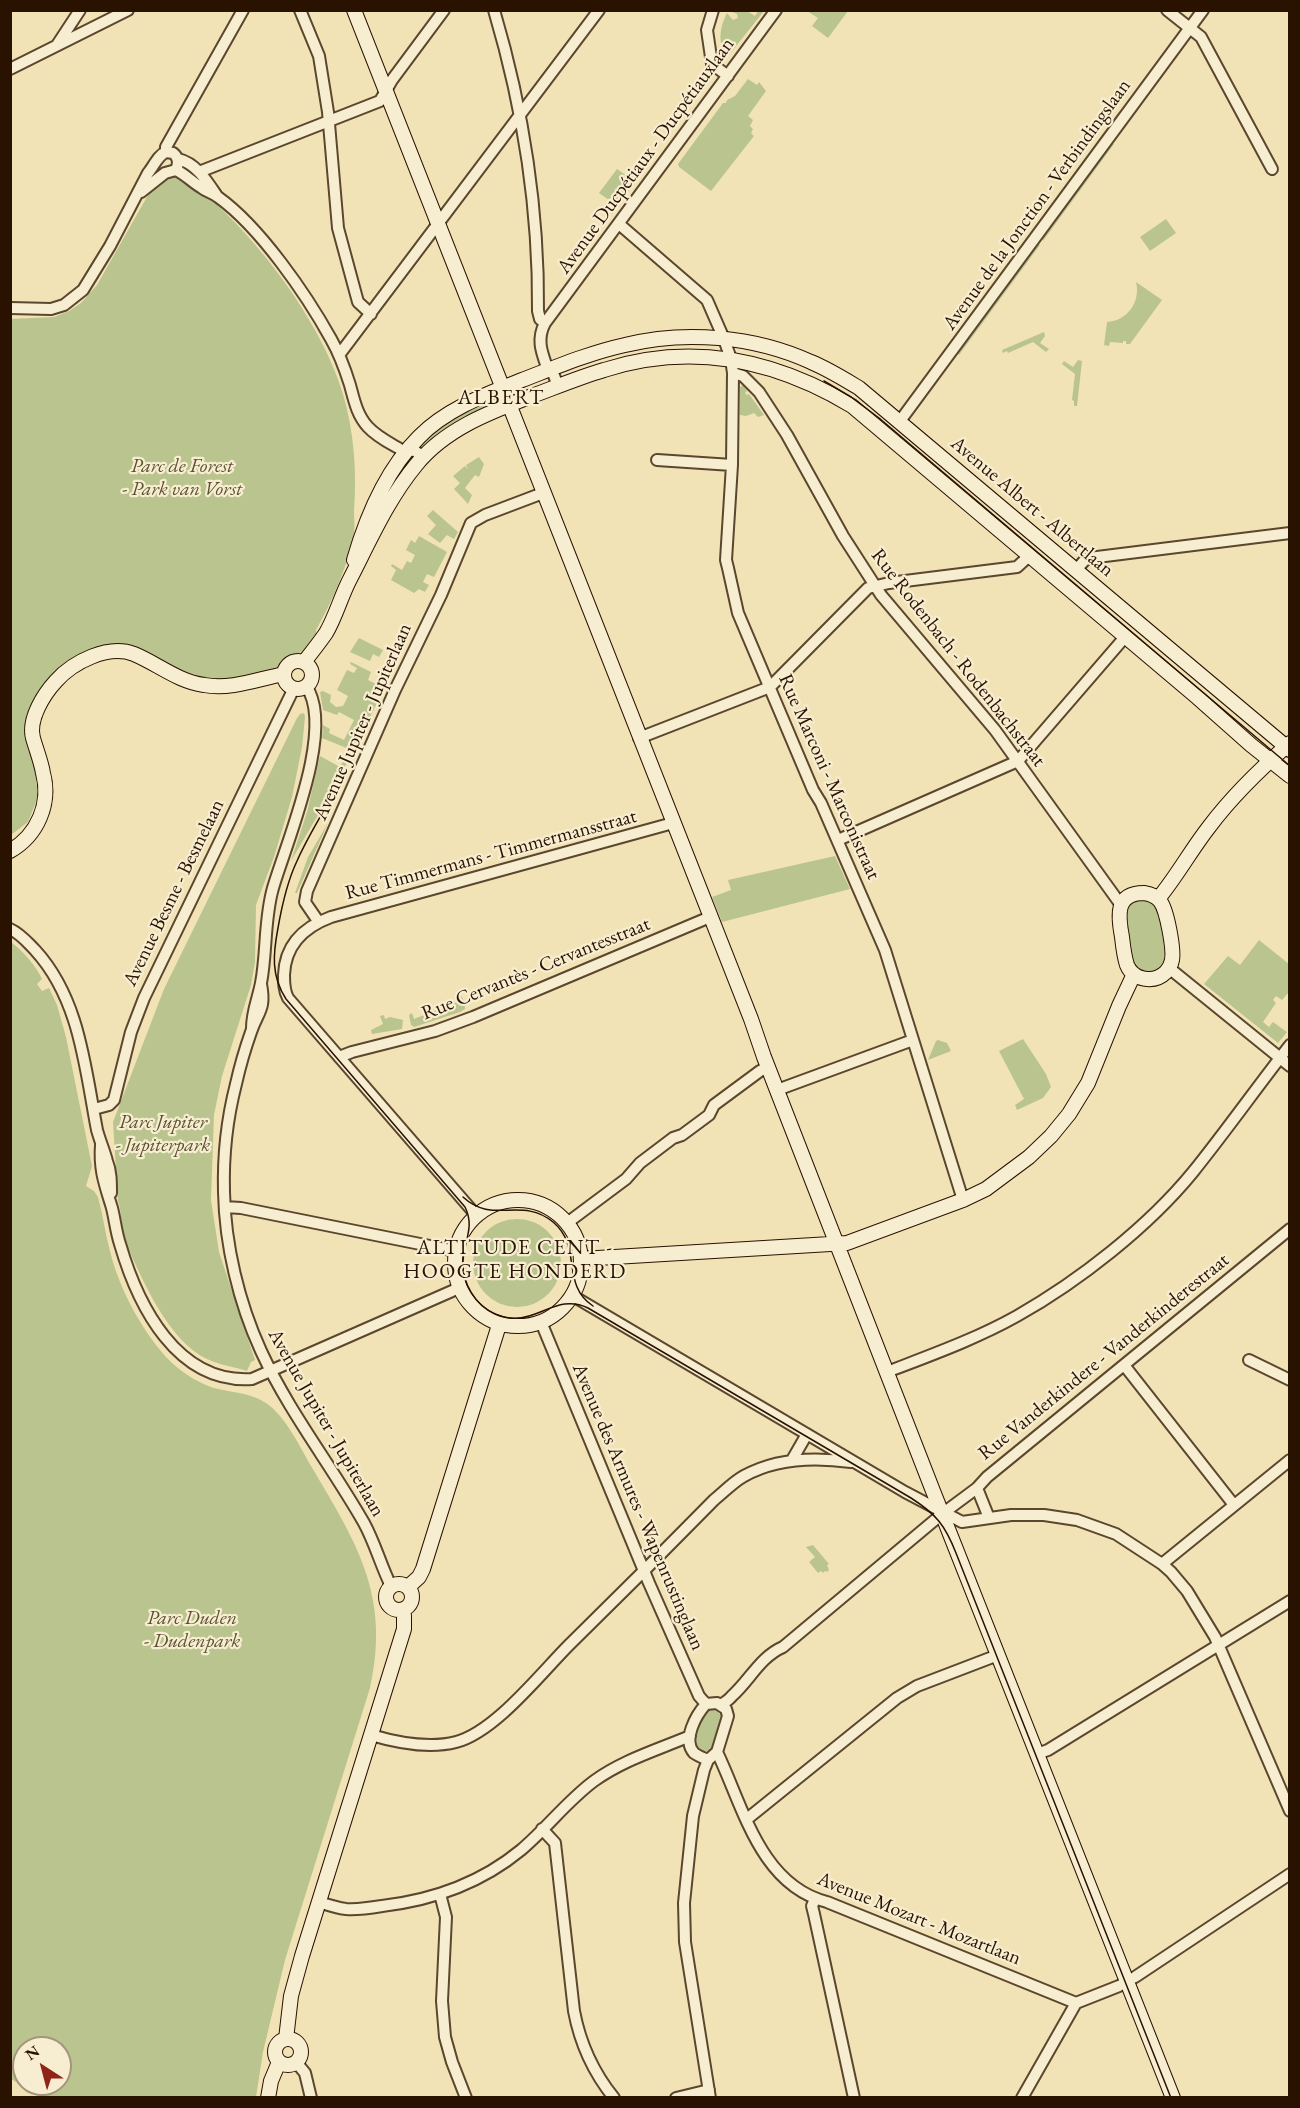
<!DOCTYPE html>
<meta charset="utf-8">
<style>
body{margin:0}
#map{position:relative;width:1300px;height:2108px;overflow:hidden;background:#f2e3b7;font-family:"EB Garamond",serif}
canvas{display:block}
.frame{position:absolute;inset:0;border:12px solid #291200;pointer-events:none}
.north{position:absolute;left:12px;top:2036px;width:60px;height:60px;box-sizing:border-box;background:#f7edd0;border:2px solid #a5957d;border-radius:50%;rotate:324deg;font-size:16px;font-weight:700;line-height:24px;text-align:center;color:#291200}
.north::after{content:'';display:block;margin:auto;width:21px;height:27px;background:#8f2418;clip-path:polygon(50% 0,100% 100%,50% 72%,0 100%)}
</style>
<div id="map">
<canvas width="1300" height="2108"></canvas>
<div class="frame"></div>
<div class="north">N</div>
</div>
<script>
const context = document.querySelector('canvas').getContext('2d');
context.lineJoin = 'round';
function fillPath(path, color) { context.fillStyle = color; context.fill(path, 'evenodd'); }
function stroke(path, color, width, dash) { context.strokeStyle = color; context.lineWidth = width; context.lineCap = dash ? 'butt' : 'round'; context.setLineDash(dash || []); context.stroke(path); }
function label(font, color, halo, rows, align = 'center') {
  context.font = font + ' "EB Garamond",serif'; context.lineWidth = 4.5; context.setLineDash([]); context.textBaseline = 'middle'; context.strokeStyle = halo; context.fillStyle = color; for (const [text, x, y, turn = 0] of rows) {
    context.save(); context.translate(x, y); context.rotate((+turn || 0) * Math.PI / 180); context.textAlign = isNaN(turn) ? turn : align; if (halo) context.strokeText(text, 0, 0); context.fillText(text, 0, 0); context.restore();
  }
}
fillPath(new Path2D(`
 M 730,11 L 747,11 L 755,16 L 758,11 L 764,11 L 729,55 C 716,46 720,26 727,13 L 733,20 L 738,18 L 737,14 Z
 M 807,11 L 848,11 L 828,38 L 812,26 L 818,18 Z
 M 748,79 L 757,85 L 759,82 L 766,91 L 748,116 L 753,120 L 750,126 L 753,129 L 751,133 L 754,136 L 711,191 L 679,167 L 678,164 L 723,103 L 726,103 L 727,100 L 735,96 Z
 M 1124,108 L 978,307 L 979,303 L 1118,113 Z
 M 1112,144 L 1114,144 L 1043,241 L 1043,237 Z
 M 617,169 L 630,178 L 636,169 L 642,173 L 633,186 L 627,182 L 626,183 L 631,188 L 612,214 L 607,210 L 612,202 L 599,193 Z
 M 172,177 L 178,177 C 188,184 199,189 208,197 C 262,243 323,326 343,394 C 354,432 357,471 354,511 C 354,518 355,526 354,533 C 350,561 330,606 316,630 L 316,634 L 303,651 L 288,659 L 277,668 L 245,678 L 230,680 L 204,680 L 202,677 L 168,666 L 88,652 L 67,662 L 41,688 L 30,708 L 26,733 L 35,769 L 38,797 L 28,822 L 11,835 L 10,319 L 54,317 L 69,311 L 81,303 L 97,285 L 152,188 L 164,179 Z
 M 1166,219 L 1176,233 L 1150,251 L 1140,237 Z
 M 1038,244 L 1040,245 L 959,355 L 957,353 Z
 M 1136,282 L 1162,300 L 1130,344 L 1126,344 L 1126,341 L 1123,341 L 1123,343 L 1110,342 L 1109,346 L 1104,345 L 1107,322 C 1127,321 1141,302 1136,282 Z
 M 1044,332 L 1045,336 L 1040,343 L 1049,349 L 1046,352 L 1033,342 L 1008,353 L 1007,351 L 1003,353 L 1002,350 Z
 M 1078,360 L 1082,361 L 1077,406 L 1074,406 L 1074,401 L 1072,400 L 1075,374 L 1062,364 L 1064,361 L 1073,367 Z
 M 743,385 L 747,391 L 745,393 L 747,395 L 749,394 L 764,415 L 758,417 L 754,413 L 746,416 L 740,415 L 740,387 Z
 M 487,399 L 489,407 L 421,450 L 418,447 L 442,423 Z
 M 479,457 L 484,464 L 479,477 L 475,475 L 465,488 L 472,495 L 468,504 L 454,489 L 460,483 L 453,476 L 465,466 L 468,469 L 466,465 Z
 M 433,510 L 458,532 L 454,539 L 447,535 L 440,543 L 428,534 L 436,525 L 427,516 Z
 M 419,536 L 447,552 L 434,577 L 427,574 L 423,582 L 429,585 L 425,592 L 419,589 L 414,593 L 391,580 L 396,570 L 391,566 L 392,564 L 402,570 L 407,561 L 411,563 L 415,555 L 406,550 L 411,540 L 415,543 Z
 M 359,638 L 383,650 L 379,657 L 373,654 L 370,661 L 350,652 Z
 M 351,662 L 371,672 L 368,680 L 384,688 L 357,745 L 341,774 L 336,778 L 338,781 L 291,861 L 307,812 L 320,756 L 340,767 L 349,749 L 322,738 L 323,725 L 330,729 L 329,733 L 344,740 L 354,720 L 339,712 L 337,715 L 323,710 L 320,692 L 323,691 L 331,695 L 330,702 L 336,707 L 343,706 L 348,696 L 337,690 L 347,670 L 354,673 L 357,668 L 350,664 Z
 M 304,713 L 305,717 L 302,747 L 292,797 L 274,857 L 256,905 L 255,962 L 251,985 L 222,1076 L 214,1115 L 211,1200 L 219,1252 L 255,1360 L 251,1362 L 247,1371 C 235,1367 219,1365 207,1359 C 168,1341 142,1279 125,1241 C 119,1229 123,1214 118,1201 L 113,1122 L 164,989 L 297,718 L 300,714 Z
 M 328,823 L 297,893 L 295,893 L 308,857 Z
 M 835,856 L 850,889 L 722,922 L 712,897 L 731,890 L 728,880 Z
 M 1139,899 C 1144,900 1149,900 1153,903 C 1163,910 1171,956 1163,967 C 1158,974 1149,972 1141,972 C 1127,958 1122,925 1127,906 Z
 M 1259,940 L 1289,964 L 1289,992 L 1282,1000 L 1276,996 L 1273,1000 L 1276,1003 L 1263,1022 L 1269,1027 L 1273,1022 L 1287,1032 L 1278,1043 L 1204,984 L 1228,956 L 1240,965 Z
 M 11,942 C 23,951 36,966 42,979 L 37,984 L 42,991 L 49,988 L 57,1005 L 66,1037 L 92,1166 L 86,1186 L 94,1191 L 98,1197 C 103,1215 105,1233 110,1251 C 119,1289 144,1335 171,1362 C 184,1374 201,1385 218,1389 C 235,1393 251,1393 266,1403 C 286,1417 299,1445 311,1466 C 356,1542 391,1595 370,1688 L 285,1960 L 263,2052 L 256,2097 L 44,2097 L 24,2089 L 23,2086 L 11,2079 ZM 24,2048 L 60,2048 L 60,2084 L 24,2084 Z
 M 459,995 C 464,998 465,1003 465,1009 L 460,1012 L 414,1027 L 411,1025 L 409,1015 L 412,1013 L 414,1019 L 457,1002 L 455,996 Z
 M 384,1015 L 385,1019 L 390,1017 L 403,1020 L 402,1029 L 372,1034 L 371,1030 L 383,1024 L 380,1016 Z
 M 1023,1039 L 1046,1074 L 1051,1087 L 1043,1098 L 1017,1110 L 1015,1105 L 1024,1099 L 999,1051 Z
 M 938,1040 L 947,1043 L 951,1051 L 928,1060 L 936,1041 Z
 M473 1263a44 44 0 1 1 88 0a44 44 0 1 1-88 0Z
 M 813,1545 L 829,1564 L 827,1565 L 829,1570 L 827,1572 L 825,1571 L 823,1573 L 821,1571 L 818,1573 L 809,1562 L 815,1557 L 806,1547 Z
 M 714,1708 L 723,1717 L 713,1749 C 706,1753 694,1752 694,1741 C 694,1733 700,1720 703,1712 L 706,1709 Z`), '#bac48e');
const street = new Path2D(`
 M 300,10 L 319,56 L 328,112 L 338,228 L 358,302 L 371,314
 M 494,10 C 523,108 539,208 538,311 L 540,319 L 545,323
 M 713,10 L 707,30 L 712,64 L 728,76
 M 1167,10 L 1201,37 L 1272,169
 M 57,45 L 80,10
 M 10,69 L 128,10
 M 178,159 C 196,163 207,181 217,196
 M 176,170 C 186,175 192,182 202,188 C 207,192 213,193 218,197 C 260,227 306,294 331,339 C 339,353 345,369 350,385 C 354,400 357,415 368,427 C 378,438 392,444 405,452 L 414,450 L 419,454 L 421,460
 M 199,172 L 380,101 L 392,80 L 444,10
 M 141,192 L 165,173 L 176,170 C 179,163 179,158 173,153 L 166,152
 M 619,224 L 707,300 L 724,339 L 731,359 L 733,373 L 732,465 L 726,560 L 728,568 L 738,613 L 813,790 L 821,803 L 885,950 L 963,1200
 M 10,308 L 51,309 L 64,305 L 83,290 L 110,246 L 148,173 C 154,166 158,155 166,152 L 166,147 L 243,10
 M 339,355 L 599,10
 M 733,373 L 743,376 L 759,392 L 787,435 L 843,536 L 881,595 L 995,730 L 1121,905
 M 558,386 L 553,373 L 548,370 C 542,353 536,340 545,323 L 776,10
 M 900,421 L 1203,10
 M 657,460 L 732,465
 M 1076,570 L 1084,561 L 1089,558 L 1290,533
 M 639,738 L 770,687 L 868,588 L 889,583 L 1017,567 L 1029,556
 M 838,840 L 1018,761 L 1125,637
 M 318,921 L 305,902 L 307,891 L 395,690 L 441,595 L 471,523 L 485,515 L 543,493
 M 10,929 C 21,934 27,942 35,950 C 80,999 85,1068 97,1130 C 100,1141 104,1150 107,1161 C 111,1171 111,1182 111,1193
 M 1169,968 L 1290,1066
 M 261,984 C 266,1010 258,1011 251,1032 C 245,1049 240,1066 236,1084 C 227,1119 223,1157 224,1192 C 225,1245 239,1303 261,1351 C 289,1412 331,1465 364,1523 C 375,1543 381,1566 391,1586
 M 252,1028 C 252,1011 258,999 261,983 C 267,952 264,919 273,888 C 286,843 336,728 306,686
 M 339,1057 L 352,1052 L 435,1031 L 473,1017 L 710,917
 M 777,1090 L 913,1040
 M 94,1109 L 109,1105 L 114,1100 L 131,1032 L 144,998 L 294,688
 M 101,1145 C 99,1170 105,1185 112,1208 C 115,1220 116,1232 120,1244 C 138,1306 177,1384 252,1379 L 459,1288
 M 225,1207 L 241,1208 L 455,1251
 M 476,1215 L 288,998 C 284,991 284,983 284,975 C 285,945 304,927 331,917 L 673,823
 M 567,1223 L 626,1179 L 640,1163 L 673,1138 L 682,1135 L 709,1115 L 714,1105 L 760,1071 L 768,1067
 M 573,1296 L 905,1492 L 962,1522 L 1011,1515 L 1044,1515 L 1077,1520 L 1116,1534 L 1162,1564 L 1171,1572 L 1187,1591 L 1215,1637 L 1290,1811
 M 541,1322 L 649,1583 L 699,1696 L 706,1704
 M 1249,1360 L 1290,1380
 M 1124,1365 L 1234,1505
 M 887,1372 C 931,1355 976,1339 1017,1316 C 1079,1281 1148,1227 1193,1172 C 1226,1131 1257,1087 1290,1045
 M 792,1460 L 807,1434
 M 977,1488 L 989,1518
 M 1162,1564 L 1290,1460
 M 721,1705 C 725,1702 729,1700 732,1696 C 750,1680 760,1657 783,1647 L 942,1514 L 977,1488 L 987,1477 L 1290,1229
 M 371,1735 C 398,1743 429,1749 456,1742 C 495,1732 541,1673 569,1645 C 618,1597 666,1549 714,1500 C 724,1492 733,1482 744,1476 C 776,1458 815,1457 851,1462
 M 717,1752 C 743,1806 760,1885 827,1902 L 1076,2003
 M 1037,1754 L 1048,1750 L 1290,1601
 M 708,1760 C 703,1758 698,1756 694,1753 C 682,1740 696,1715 706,1704 L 717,1703 L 726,1709 L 728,1716 L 717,1752 L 708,1760 L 704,1770 L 693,1816 L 684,1903 L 685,1942 L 710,2098
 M 747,1819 L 897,1698 L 917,1686 L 998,1655
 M 542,1829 L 555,1843 L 574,2011 C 580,2043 593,2072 614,2098
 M 440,1894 L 446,1917 L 442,2001 L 445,2037 L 452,2062 L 466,2098
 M 815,1899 L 812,1906 L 814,1914 L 854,2098
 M 319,1902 C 328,1905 337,1908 346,1909 C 358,1910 370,1908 382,1906 C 433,1900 481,1883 521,1850 C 547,1828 567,1801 594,1781 C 623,1760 657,1750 690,1736
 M 296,2062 L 305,2073 L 311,2098
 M 676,2098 L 709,2090
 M 1022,2098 L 1076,2003 L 1119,1986 L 1135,1977 L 1290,1874`);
const secondary = new Path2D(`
 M 354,10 L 751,1019 L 764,1057 L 933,1491 L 1173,2098
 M 354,560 C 367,515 386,470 419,437 C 446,409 487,394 522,380 C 556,367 589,353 625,345 C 685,330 754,336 811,362 C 828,369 844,379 859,388 L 1290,750
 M284 675a14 14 0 1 1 28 0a14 14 0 1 1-28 0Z
 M 304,662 C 312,652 319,643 326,633 C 336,616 341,596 350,579 C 370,540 388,499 416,465 C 445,429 490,412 532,396 C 556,387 580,377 604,370 C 692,342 774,359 852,406 L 1198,698 L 1251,745 L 1290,776
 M 10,851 C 38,835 51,803 43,773 C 41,761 36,749 33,738 C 28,719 44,694 56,681 C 73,662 108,644 134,654 C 158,664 177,681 204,685 C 231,690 258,679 284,674
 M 1144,893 C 1151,894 1156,896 1160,901 C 1167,910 1174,949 1172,960 C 1171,965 1169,969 1166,972 C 1154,984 1133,980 1127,965 C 1124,956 1123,946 1122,937 C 1118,916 1115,893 1144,893 Z
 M 1158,899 C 1177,876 1191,850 1209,827 C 1233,795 1260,769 1290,743
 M455 1263a63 63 0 1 1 126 0a63 63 0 1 1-126 0Z
 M 581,1259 L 847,1243 L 963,1200 L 986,1189 L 1029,1157 L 1051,1136 L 1069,1114 L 1088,1083 L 1119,1006 L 1134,974
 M386 1597a13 13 0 1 1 26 0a13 13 0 1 1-26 0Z
 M 408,1587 L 419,1577 L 423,1569 L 499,1325
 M275 2052a13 13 0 1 1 26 0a13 13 0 1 1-26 0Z
 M 286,2039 L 291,1996 L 302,1956 L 404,1629 L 404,1616 L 402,1610
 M 268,2098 L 271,2081 L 279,2062`);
stroke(street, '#5b462e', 14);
stroke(secondary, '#291200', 16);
stroke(street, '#f7edd0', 10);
stroke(secondary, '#f7edd0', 14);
stroke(new Path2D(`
 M 824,381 L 851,397 L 879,418 L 1290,766
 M 340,783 C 325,809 309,834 297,861 C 287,882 282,905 278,928 C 273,954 271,976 286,999 L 465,1207 C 475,1227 464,1241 463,1261 C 462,1283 475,1305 495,1314 C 534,1331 553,1291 588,1308 L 911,1498 C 936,1514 945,1525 956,1553 L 1171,2098
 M 463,1197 C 493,1225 521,1196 553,1222 C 583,1247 560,1284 593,1306`), '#291200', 1.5);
label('20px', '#291200', '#f7edd0', [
 ["Avenue Ducpétiaux - Ducpétiauxlaan",646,156,-54],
 ["Avenue de la Jonction - Verbindingslaan",1037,205,-54],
 ["Avenue Albert - Albertlaan",1032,507,40],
 ["Rue Rodenbach - Rodenbachstraat",958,658,52],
 ["Avenue Jupiter - Jupiterlaan",363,722,-66],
 ["Rue Marconi - Marconistraat",829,777,66],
 ["Rue Timmermans - Timmermansstraat",491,855,-15],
 ["Avenue Besme - Besmelaan",174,893,-64],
 ["Rue Cervantès - Cervantesstraat",536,969,-22],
 ["Rue Vanderkindere - Vanderkinderestraat",1104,1357,-39],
 ["Avenue Jupiter - Jupiterlaan",326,1423,60],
 ["Avenue des Armures - Wapenrustinglaan",638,1507,67],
 ["Avenue Mozart - Mozartlaan",919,1919,22]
]);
label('italic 20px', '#5c5032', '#f7edd0', [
 ["Parc de Forest",182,467],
 ["- Park van Vorst",182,490],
 ["Parc Jupiter",163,1123],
 ["- Jupiterpark",163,1146],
 ["Parc Duden",192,1619],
 ["- Dudenpark",192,1642]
]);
context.letterSpacing = '1.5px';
label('21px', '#291200', '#f7edd0', [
 ["ALBERT",501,398],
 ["ALTITUDE CENT -",515,1248],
 ["HOOGTE HONDERD",515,1272]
]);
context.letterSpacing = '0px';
</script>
